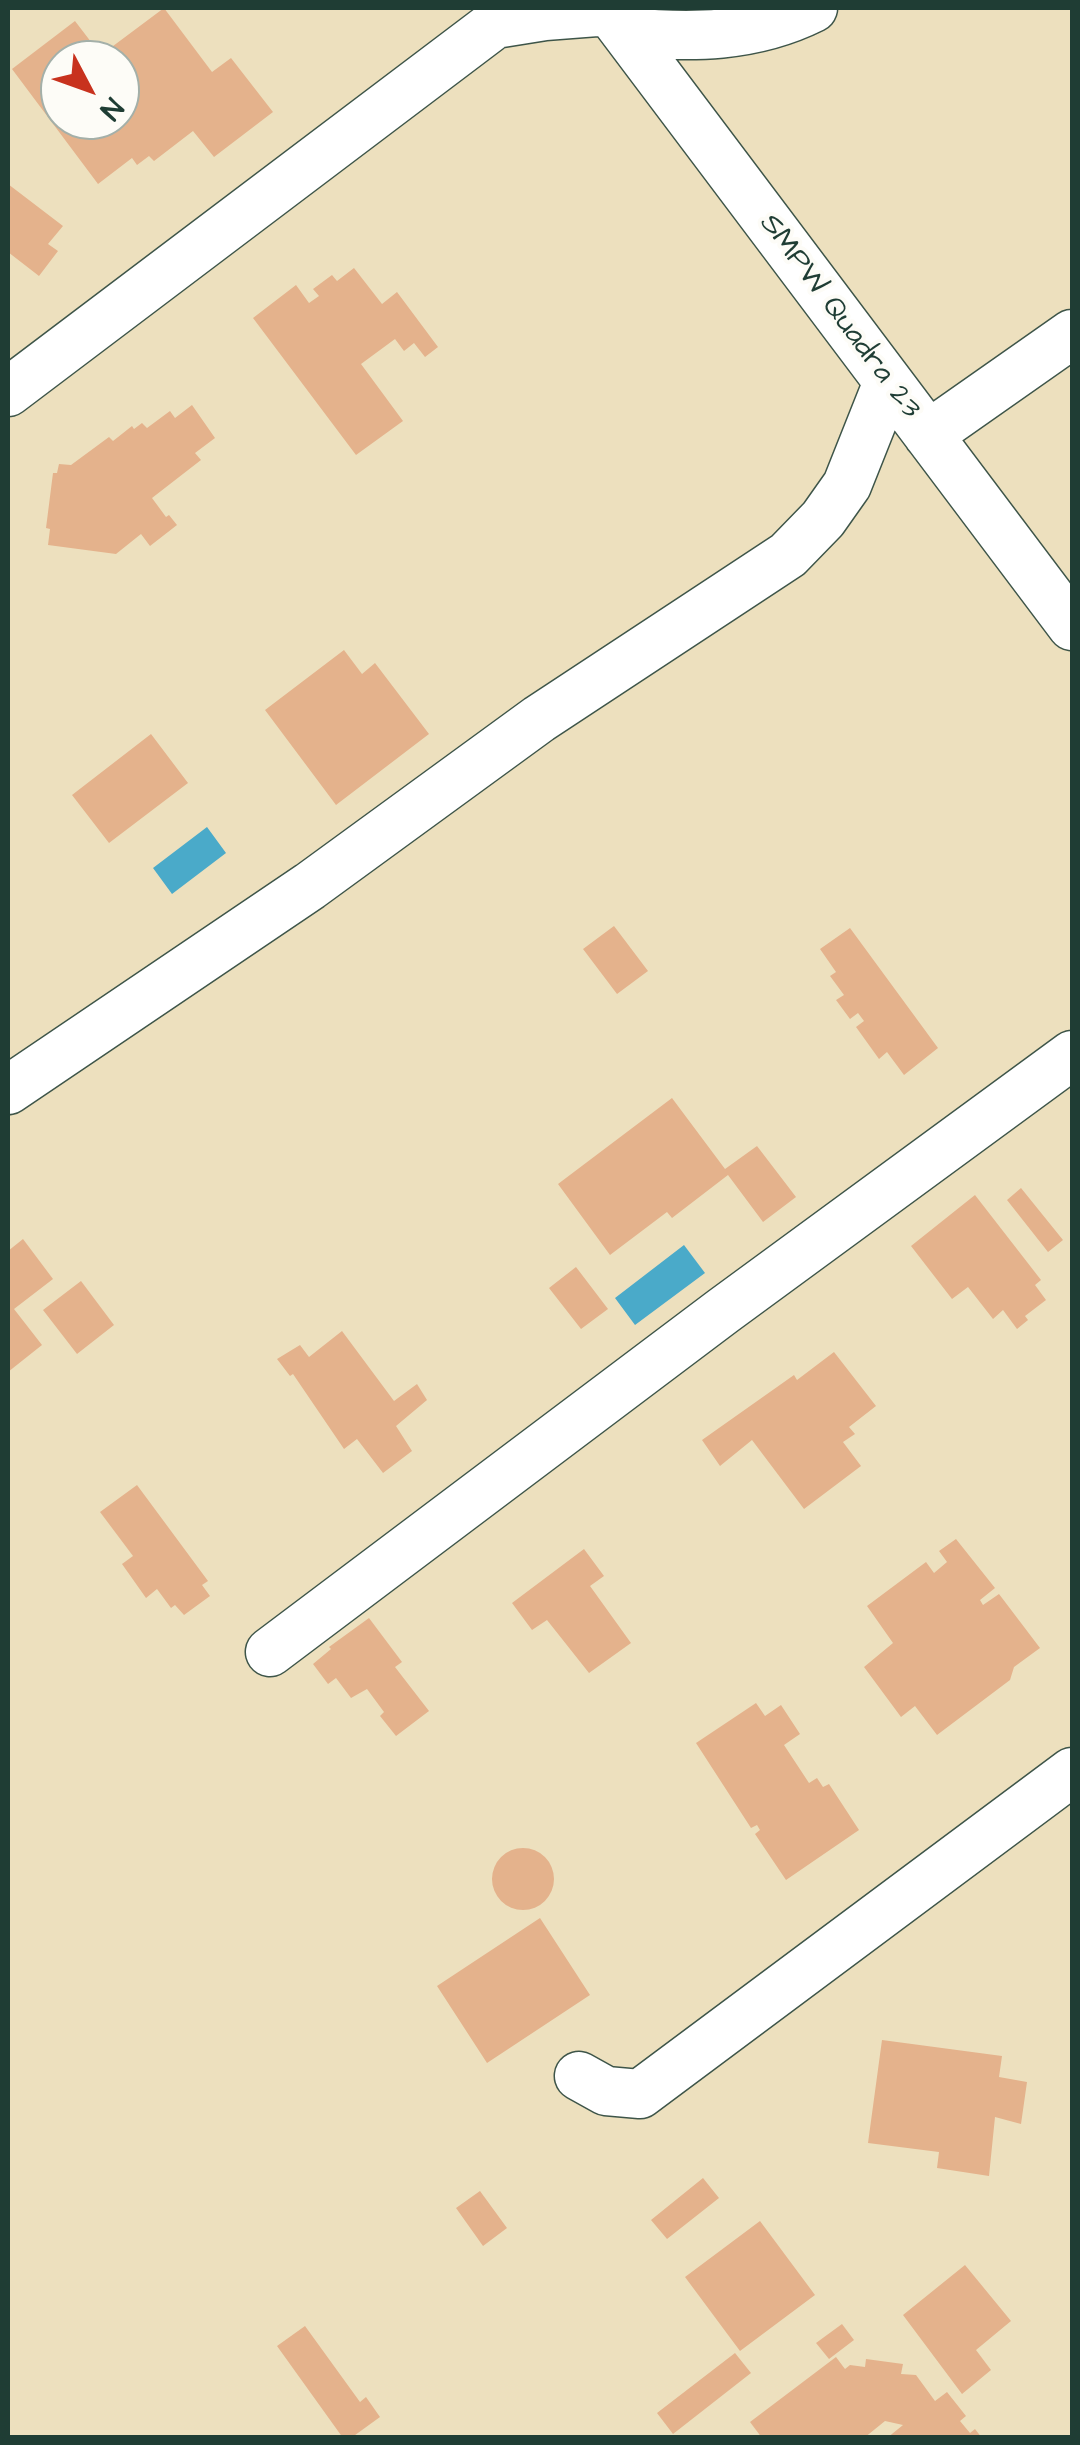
<!DOCTYPE html>
<style>
body{margin:0}
#map{position:relative;width:1080px;height:2445px;overflow:hidden;background:#ede0be;font-family:"Architects Daughter",sans-serif}
canvas{display:block}
.frame{position:absolute;inset:0;border:10px solid #1f3d34;pointer-events:none}
.north{position:absolute;left:40px;top:40px;width:100px;height:100px;box-sizing:border-box;background:#fdfcf7;border:2px solid #a4b0a9;border-radius:50%;rotate:131deg;font-size:28px;font-weight:700;line-height:40px;text-align:center;color:#1f3d34}
.north::after{content:'';display:block;margin:auto;width:35px;height:45px;background:#c8321e;clip-path:polygon(50% 0,100% 100%,50% 72%,0 100%)}
</style>
<div id="map">
<canvas width="1080" height="2445"></canvas>
<div class="frame"></div>
<div class="north">N</div>
</div>
<script>
const context = document.querySelector('canvas').getContext('2d');
context.lineJoin = 'round';
function fillPath(path, color) { context.fillStyle = color; context.fill(path, 'evenodd'); }
function stroke(path, color, width, dash) { context.strokeStyle = color; context.lineWidth = width; context.lineCap = dash ? 'butt' : 'round'; context.setLineDash(dash || []); context.stroke(path); }
function label(font, color, halo, rows, align = 'center') {
  context.font = font + ' "Architects Daughter",sans-serif'; context.lineWidth = 8; context.setLineDash([]); context.textBaseline = 'middle'; context.strokeStyle = halo; context.fillStyle = color; for (const [text, x, y, turn = 0] of rows) {
    context.save(); context.translate(x, y); context.rotate((+turn || 0) * Math.PI / 180); context.textAlign = isNaN(turn) ? turn : align; if (halo) context.strokeText(text, 0, 0); context.fillText(text, 0, 0); context.restore();
  }
}
fillPath(new Path2D(`
 M 207,827 L 226,853 L 172,894 L 153,868 Z
 M 684,1245 L 705,1273 L 635,1325 L 615,1298 Z`), '#4aaac9');
fillPath(new Path2D(`
 M 164,8 L 212,72 L 231,58 L 273,112 L 214,157 L 193,131 L 154,161 L 149,156 L 137,165 L 132,158 L 98,184 L 12,69 L 75,21 L 101,55 ZM 60,60 L 120,60 L 120,120 L 60,120 Z
 M 8,184 L 63,226 L 48,244 L 58,251 L 39,276 L 8,252 Z
 M 354,268 L 382,304 L 397,292 L 438,347 L 425,357 L 414,343 L 404,351 L 395,339 L 361,364 L 403,421 L 356,455 L 253,318 L 296,285 L 309,303 L 319,296 L 313,289 L 332,275 L 337,281 Z
 M 192,405 L 215,438 L 195,453 L 201,460 L 152,498 L 166,517 L 169,515 L 177,525 L 150,546 L 141,534 L 116,554 L 48,545 L 50,529 L 46,528 L 53,473 L 57,473 L 59,464 L 71,465 L 109,437 L 113,441 L 132,426 L 134,429 L 142,423 L 147,428 L 170,411 L 175,418 Z
 M 344,650 L 362,674 L 375,663 L 429,734 L 336,805 L 265,710 Z
 M 151,734 L 188,783 L 109,843 L 72,795 Z
 M 614,926 L 648,971 L 617,994 L 583,949 Z
 M 850,928 L 938,1048 L 904,1075 L 887,1052 L 879,1059 L 856,1027 L 864,1021 L 858,1013 L 850,1019 L 836,1000 L 844,995 L 830,976 L 836,972 L 820,949 Z
 M 672,1098 L 725,1169 L 757,1146 L 796,1197 L 763,1222 L 728,1175 L 672,1218 L 667,1212 L 610,1255 L 558,1184 Z
 M 1021,1188 L 1063,1240 L 1048,1252 L 1007,1200 Z
 M 975,1195 L 1041,1280 L 1035,1285 L 1046,1300 L 1025,1316 L 1028,1320 L 1017,1329 L 1003,1310 L 993,1319 L 968,1287 L 952,1299 L 911,1246 Z
 M 23,1239 L 53,1279 L 14,1309 L 42,1345 L 8,1372 L 8,1251 Z
 M 576,1267 L 608,1309 L 581,1329 L 549,1288 Z
 M 81,1281 L 114,1325 L 77,1354 L 43,1310 Z
 M 342,1331 L 394,1401 L 417,1384 L 427,1400 L 396,1426 L 412,1451 L 383,1473 L 357,1439 L 344,1449 L 293,1374 L 290,1376 L 277,1359 L 300,1345 L 309,1357 Z
 M 834,1352 L 876,1406 L 849,1427 L 855,1434 L 843,1442 L 861,1466 L 804,1509 L 752,1440 L 720,1466 L 702,1440 L 794,1375 L 797,1380 Z
 M 137,1485 L 208,1581 L 202,1585 L 210,1596 L 184,1615 L 175,1605 L 171,1608 L 157,1589 L 146,1598 L 122,1564 L 133,1556 L 100,1512 Z
 M 956,1539 L 995,1588 L 980,1600 L 983,1605 L 999,1594 L 1040,1648 L 1014,1667 L 1010,1680 L 937,1735 L 915,1706 L 901,1717 L 864,1667 L 893,1643 L 867,1606 L 926,1562 L 934,1573 L 947,1562 L 939,1551 Z
 M 584,1549 L 604,1576 L 590,1586 L 631,1643 L 589,1673 L 547,1620 L 532,1630 L 512,1603 Z
 M 369,1618 L 402,1662 L 395,1667 L 429,1711 L 396,1736 L 380,1716 L 384,1712 L 367,1689 L 351,1698 L 336,1678 L 328,1684 L 313,1664 L 331,1649 L 329,1647 Z
 M 756,1703 L 765,1716 L 781,1705 L 800,1734 L 784,1745 L 809,1783 L 817,1778 L 823,1787 L 829,1784 L 859,1830 L 786,1880 L 755,1834 L 760,1830 L 757,1825 L 751,1828 L 696,1743 Z
 M492 1879a31 31 0 1 1 62 0a31 31 0 1 1-62 0Z
 M 540,1918 L 590,1995 L 487,2063 L 437,1986 Z
 M 882,2040 L 1002,2056 L 999,2077 L 1027,2082 L 1021,2124 L 995,2117 L 989,2176 L 937,2168 L 939,2152 L 868,2143 Z
 M 703,2178 L 719,2198 L 667,2239 L 651,2220 Z
 M 480,2191 L 507,2228 L 483,2246 L 456,2208 Z
 M 760,2221 L 815,2295 L 740,2351 L 685,2277 Z
 M 965,2265 L 1011,2321 L 976,2350 L 991,2370 L 962,2394 L 903,2315 Z
 M 842,2324 L 854,2340 L 829,2359 L 816,2343 Z
 M 305,2326 L 360,2402 L 366,2397 L 380,2417 L 351,2438 L 343,2438 L 277,2346 Z
 M 735,2353 L 751,2373 L 673,2434 L 657,2413 Z
 M 836,2357 L 845,2369 L 850,2365 L 865,2367 L 866,2359 L 903,2364 L 901,2374 L 916,2375 L 935,2401 L 947,2392 L 966,2416 L 960,2421 L 970,2433 L 975,2429 L 982,2438 L 887,2438 L 903,2425 L 885,2421 L 864,2438 L 762,2438 L 750,2422 Z`), '#e4b28c');
const minor = new Path2D(`
 M 607,8 L 1072,626
 M 495,24 L 545,16 L 610,11
 M 626,32 C 691,38 753,38 813,8
 M 8,392 L 495,24 L 503,8
 M 928,435 L 1072,334
 M 8,1090 L 310,886 L 539,719 L 788,555 L 823,519 L 847,485 L 888,382
 M 270,1652 L 723,1311 L 1072,1055
 M 579,2076 L 606,2091 L 640,2094 L 1072,1772`);
stroke(minor, '#3e5549', 51);
stroke(minor, '#fff', 48);
label('30px', '#1f3d34', '#fdfcf7', [
 ["SMPW Quadra 23",839,317,53]
]);
</script>
